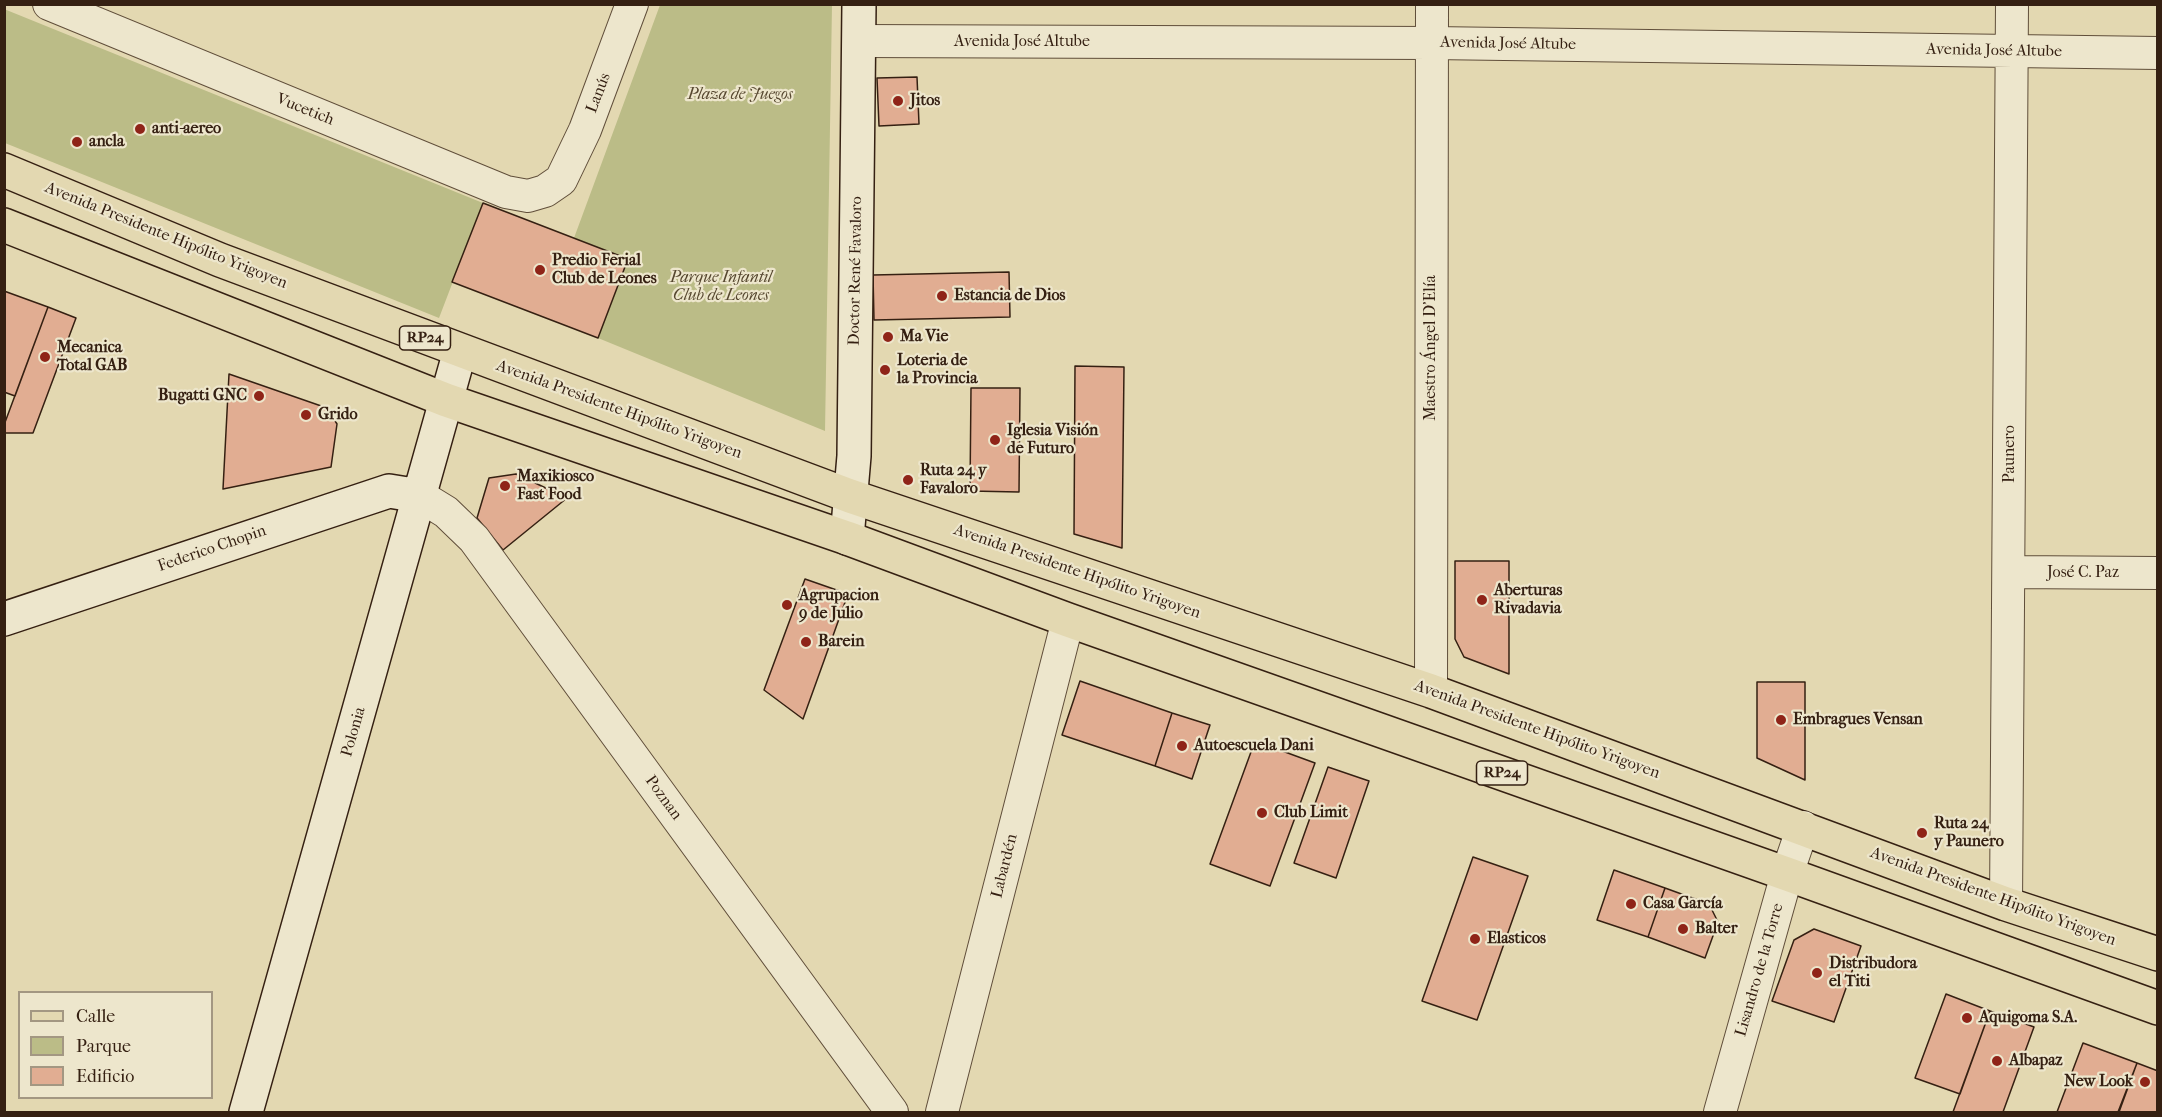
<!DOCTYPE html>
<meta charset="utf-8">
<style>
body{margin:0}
#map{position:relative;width:2162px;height:1117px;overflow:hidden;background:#e3d8b1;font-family:"IM FELL French Canon",serif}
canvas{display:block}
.frame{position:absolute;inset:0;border:6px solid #352012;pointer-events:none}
.legend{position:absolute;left:18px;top:991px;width:195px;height:108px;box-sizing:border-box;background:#ede6cc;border:2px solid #a39782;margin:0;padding:8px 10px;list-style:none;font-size:18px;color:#352012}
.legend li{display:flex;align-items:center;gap:12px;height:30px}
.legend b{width:30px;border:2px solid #a39782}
</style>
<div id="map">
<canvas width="2162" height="1117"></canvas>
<div class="frame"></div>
<ul class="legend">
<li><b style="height:8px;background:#e3d8b1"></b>Calle</li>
<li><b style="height:16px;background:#bbbc87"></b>Parque</li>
<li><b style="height:16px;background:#e1ad92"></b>Edificio</li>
</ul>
</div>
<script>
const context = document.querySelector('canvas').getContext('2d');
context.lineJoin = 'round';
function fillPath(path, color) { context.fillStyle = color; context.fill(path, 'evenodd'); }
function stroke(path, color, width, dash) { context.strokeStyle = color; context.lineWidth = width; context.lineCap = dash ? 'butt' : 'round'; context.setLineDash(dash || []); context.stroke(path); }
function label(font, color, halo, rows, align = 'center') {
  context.font = font + ' "IM FELL French Canon",serif'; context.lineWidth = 4.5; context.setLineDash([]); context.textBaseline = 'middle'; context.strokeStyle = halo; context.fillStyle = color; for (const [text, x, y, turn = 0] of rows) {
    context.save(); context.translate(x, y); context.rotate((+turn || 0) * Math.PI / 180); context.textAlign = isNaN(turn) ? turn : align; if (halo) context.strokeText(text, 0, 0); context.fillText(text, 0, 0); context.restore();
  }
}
fillPath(new Path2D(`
 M 660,5 L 832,5 L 825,431 L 598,338 L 628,259 L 574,238 Z
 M 4,9 L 483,203 L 439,318 L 5,143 Z`), '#bbbc87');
const building = new Path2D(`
 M 917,77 L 919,124 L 879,126 L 877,78 Z
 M 483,203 L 628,259 L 598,338 L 452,282 Z
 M 1009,272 L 1010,317 L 874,320 L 873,275 Z
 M 4,291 L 48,307 L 15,396 L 4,392 Z
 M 48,307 L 76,318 L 33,433 L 4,433 L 4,425 Z
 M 1075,366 L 1124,367 L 1122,548 L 1074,534 Z
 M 229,374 L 327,408 L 337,424 L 331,467 L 223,489 Z
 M 971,388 L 1020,388 L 1019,492 L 970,491 Z
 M 516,474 L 567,498 L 503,550 L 477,518 L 489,478 Z
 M 1455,561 L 1509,561 L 1509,674 L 1464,657 L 1455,639 Z
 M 805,579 L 848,594 L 803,719 L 764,690 Z
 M 1080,681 L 1172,713 L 1155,766 L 1062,735 Z
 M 1757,682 L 1805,682 L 1805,780 L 1757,758 Z
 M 1172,713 L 1210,725 L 1192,779 L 1155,766 Z
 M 1255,741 L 1315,763 L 1270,886 L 1210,864 Z
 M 1328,767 L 1369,781 L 1336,878 L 1294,863 Z
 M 1473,857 L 1528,876 L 1477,1020 L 1422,1001 Z
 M 1614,870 L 1665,888 L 1648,937 L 1597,920 Z
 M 1665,888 L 1709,904 L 1718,922 L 1705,958 L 1648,937 Z
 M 1814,929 L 1861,946 L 1834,1022 L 1772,1001 L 1794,940 Z
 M 1946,994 L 1990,1011 L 1960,1094 L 1915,1078 Z
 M 1990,1011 L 2034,1027 L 2003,1112 L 1953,1112 Z
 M 2083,1043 L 2137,1063 L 2118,1112 L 2057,1112 Z
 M 2137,1063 L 2158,1071 L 2158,1112 L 2119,1112 Z`);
fillPath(building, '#e1ad92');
stroke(building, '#352012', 1.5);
const street = new Path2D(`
 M 49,4 L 506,192 L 528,196 L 545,191 L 561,180 L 585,130 L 632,4
 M 859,41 L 1432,43 L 2158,53
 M 420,496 L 446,512 L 474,539 L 892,1112
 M 2009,572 L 2158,573
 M 1431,691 L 1432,4
 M 2006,904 L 2012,4
 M 942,1112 L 1068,620
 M 1720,1112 L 1787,874 L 1803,827`);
const secondary = new Path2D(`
 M 847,538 L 854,456 L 859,4
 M 4,619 L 389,491 L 420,496
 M 246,1112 L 460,351`);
const primary = new Path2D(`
 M 4,170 L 220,260 L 850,496 L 1431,691 L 2006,904 L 2158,954
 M 4,225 L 446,400 L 847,538 L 1068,620 L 1787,874 L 2158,1008`);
stroke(street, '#604e3a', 34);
stroke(secondary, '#352012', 36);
stroke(primary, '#352012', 36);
stroke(street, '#ede6cc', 32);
stroke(secondary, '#ede6cc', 33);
stroke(primary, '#e3d8b1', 33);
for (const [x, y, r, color] of [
 [898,101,6,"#8f2418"],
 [140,129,6,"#8f2418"],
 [77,142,6,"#8f2418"],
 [540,270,6,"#8f2418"],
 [942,296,6,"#8f2418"],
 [888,337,6,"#8f2418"],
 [45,357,6,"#8f2418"],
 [885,370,6,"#8f2418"],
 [259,396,6,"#8f2418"],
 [306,415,6,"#8f2418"],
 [995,440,6,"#8f2418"],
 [908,480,6,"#8f2418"],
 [505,486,6,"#8f2418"],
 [1482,600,6,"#8f2418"],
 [787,605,6,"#8f2418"],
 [806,642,6,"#8f2418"],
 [1781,720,6,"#8f2418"],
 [1182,746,6,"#8f2418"],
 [1262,813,6,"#8f2418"],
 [1922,833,6,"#8f2418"],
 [1631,904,6,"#8f2418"],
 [1683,929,6,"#8f2418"],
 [1475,939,6,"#8f2418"],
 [1817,973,6,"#8f2418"],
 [1967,1018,6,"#8f2418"],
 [1997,1061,6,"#8f2418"],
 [2145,1082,6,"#8f2418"]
]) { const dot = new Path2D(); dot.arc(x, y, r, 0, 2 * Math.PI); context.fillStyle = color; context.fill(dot); stroke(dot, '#ede6cc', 2); }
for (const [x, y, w] of [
 [425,338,51],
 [1502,773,51]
]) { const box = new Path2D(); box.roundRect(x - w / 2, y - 12, w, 24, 4.5); context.fillStyle = '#ede6cc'; context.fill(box); stroke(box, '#352012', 1.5); }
label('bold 15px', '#352012', null, [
 ["RP24",425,338],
 ["RP24",1502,773]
]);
label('16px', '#352012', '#ede6cc', [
 ["Avenida José Altube",1022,42],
 ["Avenida José Altube",1508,44,1],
 ["Avenida José Altube",1994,51,1],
 ["Lanús",599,93,-69],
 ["Vucetich",305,110,22],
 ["Avenida Presidente Hipólito Yrigoyen",166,236,22],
 ["Doctor René Favaloro",856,271,-89],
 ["Maestro Ángel D'Elía",1431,348,-90],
 ["Avenida Presidente Hipólito Yrigoyen",619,410,20],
 ["Paunero",2010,454,-90],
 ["Federico Chopin",212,549,-19],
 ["Avenida Presidente Hipólito Yrigoyen",1077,572,19],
 ["José C. Paz",2083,573],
 ["Avenida Presidente Hipólito Yrigoyen",1537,730,20],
 ["Polonia",354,732,-74],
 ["Poznan",663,798,54],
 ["Labardén",1005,866,-76],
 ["Avenida Presidente Hipólito Yrigoyen",1993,897,20],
 ["Lisandro de la Torre",1760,970,-74]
]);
label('italic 16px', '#56472f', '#ede6cc', [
 ["Plaza de Juegos",740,95],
 ["Parque Infantil",721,278],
 ["Club de Leones",721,296]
]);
label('bold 16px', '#352012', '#ede6cc', [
 ["Jitos",910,101],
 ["anti-aereo",152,129],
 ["ancla",89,142],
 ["Predio Ferial",552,261],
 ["Club de Leones",552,279],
 ["Estancia de Dios",954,296],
 ["Ma Vie",900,337],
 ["Mecanica",57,348],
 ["Total GAB",57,366],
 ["Loteria de",897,361],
 ["la Provincia",897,379],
 ["Bugatti GNC",247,396,"right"],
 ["Grido",318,415],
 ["Iglesia Visión",1007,431],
 ["de Futuro",1007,449],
 ["Ruta 24 y",920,471],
 ["Favaloro",920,489],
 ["Maxikiosco",517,477],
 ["Fast Food",517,495],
 ["Aberturas",1494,591],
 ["Rivadavia",1494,609],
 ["Agrupacion",799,596],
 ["9 de Julio",799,614],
 ["Barein",818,642],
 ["Embragues Vensan",1793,720],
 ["Autoescuela Dani",1194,746],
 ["Club Limit",1274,813],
 ["Ruta 24",1934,824],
 ["y Paunero",1934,842],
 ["Casa García",1643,904],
 ["Balter",1695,929],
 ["Elasticos",1487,939],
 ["Distribudora",1829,964],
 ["el Titi",1829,982],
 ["Aquigoma S.A.",1979,1018],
 ["Albapaz",2009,1061],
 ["New Look",2133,1082,"right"]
], 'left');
</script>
